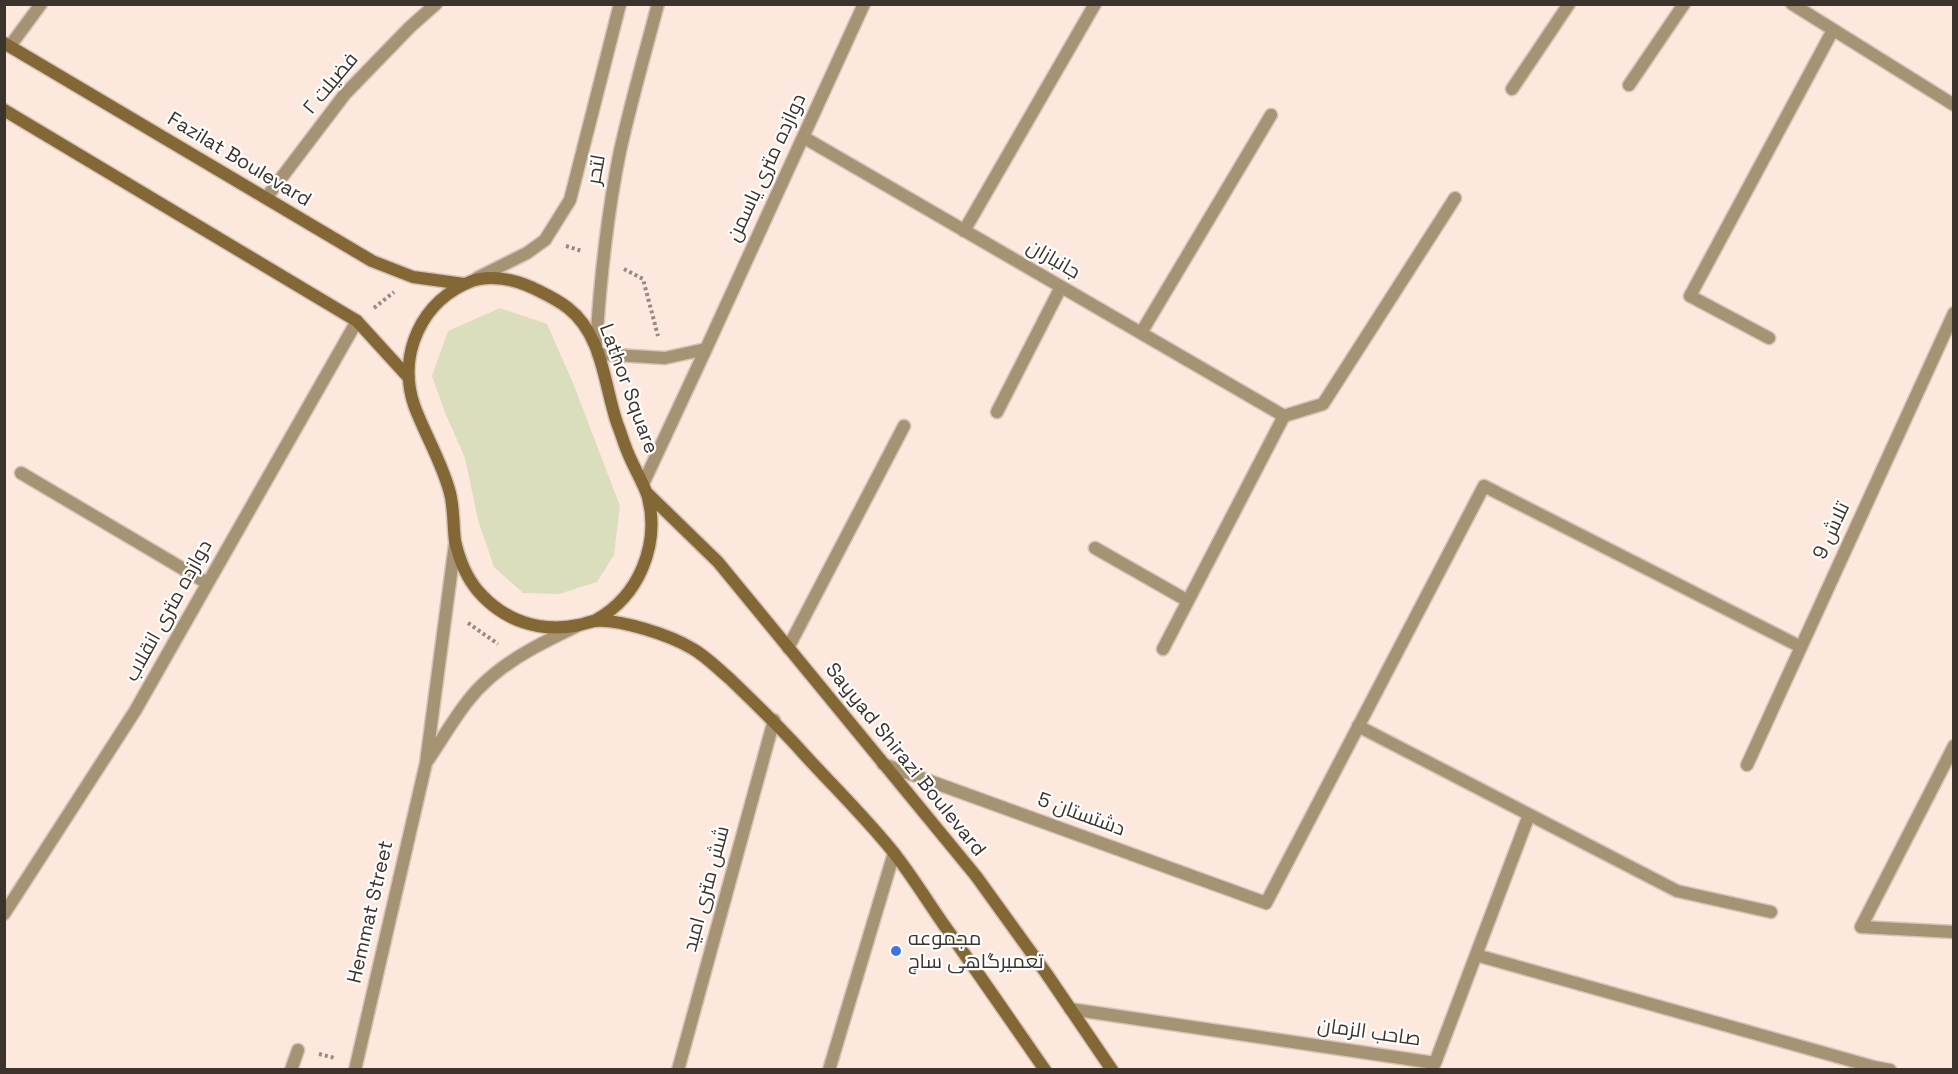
<!DOCTYPE html>
<meta charset="utf-8">
<style>
body{margin:0}
#map{position:relative;width:1958px;height:1074px;overflow:hidden;background:#fce8dc;font-family:"Space Grotesk",sans-serif}
canvas{display:block}
.frame{position:absolute;inset:0;border:6px solid #3c332d;pointer-events:none}
</style>
<div id="map">
<canvas width="1958" height="1074"></canvas>
<div class="frame"></div>
</div>
<script>
const context = document.querySelector('canvas').getContext('2d');
context.lineJoin = 'round';
function fillPath(path, color) { context.fillStyle = color; context.fill(path, 'evenodd'); }
function stroke(path, color, width, dash) { context.strokeStyle = color; context.lineWidth = width; context.lineCap = dash ? 'butt' : 'round'; context.setLineDash(dash || []); context.stroke(path); }
function label(font, color, halo, rows, align = 'center') {
  context.font = font + ' "Space Grotesk",Cairo,sans-serif'; context.lineWidth = 4.5; context.setLineDash([]); context.textBaseline = 'middle'; context.strokeStyle = halo; context.fillStyle = color; for (const [text, x, y, turn = 0] of rows) {
    context.save(); context.translate(x, y); context.rotate((+turn || 0) * Math.PI / 180); context.textAlign = isNaN(turn) ? turn : align; if (halo) context.strokeText(text, 0, 0); context.fillText(text, 0, 0); context.restore();
  }
}
fillPath(new Path2D(`
 M 500,308 L 547,324 L 573,383 L 620,506 L 614,555 L 597,582 L 559,594 L 523,593 L 494,567 L 478,520 L 465,458 L 446,415 L 432,376 L 448,331 Z`), '#dbdebc');
const service = new Path2D(`
 M 1512,89 L 1569,4`);
const minor = new Path2D(`
 M 1792,4 L 1954,105
 M 10,46 L 41,4
 M 1629,85 L 1684,4
 M 803,137 L 1284,416
 M 266,198 L 345,94 L 410,27 L 436,4
 M 964,231 L 1095,4
 M 1141,333 L 1271,115
 M 1769,338 L 1690,296 L 1833,30
 M 706,349 L 864,4
 M 598,354 L 665,358 L 706,349 L 643,484
 M 997,412 L 1061,287
 M 21,473 L 207,583
 M 1095,548 L 1188,601
 M 788,648 L 904,426
 M 1163,649 L 1284,416 L 1323,404 L 1455,198
 M 1358,726 L 1677,891 L 1771,912
 M 1954,746 L 1861,927 L 1954,932
 M 883,764 L 1266,903 L 1484,486 L 1801,647
 M 1747,765 L 1954,313
 M 4,914 L 135,711 L 357,321
 M 1476,955 L 1874,1067 L 1873,1070
 M 1070,1009 L 1435,1063 L 1529,815
 M 1874,1067 L 1890,1070
 M 291,1070 L 298,1050
 M 678,1070 L 774,720
 M 829,1070 L 894,853`);
const tertiary = new Path2D(`
 M 477,278 L 527,253 L 545,240 L 570,200 L 620,4
 M 596,346 C 600,281 607,215 620,151 C 631,102 645,53 658,4
 M 428,760 C 441,741 453,720 467,702 C 494,666 537,645 577,626
 M 355,1070 L 426,763 L 455,544`);
const secondary = new Path2D(`
 M 4,43 L 372,261 L 413,277 L 464,284
 M 4,110 L 357,321 L 409,378
 M 646,492 L 718,562 L 976,876 L 1046,973 L 1112,1070
 M 596,620 C 639,596 660,545 648,497 C 643,482 634,468 628,453 C 624,444 621,433 617,423 C 604,385 603,335 568,308 C 558,300 545,294 533,288 C 516,280 490,274 472,281 C 422,300 397,354 414,405 C 425,435 442,462 450,493 C 454,509 453,525 455,541 C 459,559 467,578 478,591 C 504,621 540,633 579,625 C 584,624 589,622 594,621 C 619,618 672,636 693,649 C 707,657 718,669 730,679 C 755,703 780,727 803,753 C 833,786 866,818 894,853 C 912,876 928,902 944,925 C 978,973 1011,1021 1045,1070`);
stroke(service, '#d6c4b9', 15);
stroke(minor, '#d6c4b9', 15);
stroke(tertiary, '#d6c4b9', 15);
stroke(secondary, '#d6c4b9', 15);
stroke(new Path2D(`
 M 566,246 L 582,251
 M 624,269 L 643,279 L 658,336
 M 374,308 L 394,292
 M 468,623 L 498,644
 M 319,1054 L 335,1058`), '#988a81', 4, [3, 3]);
stroke(service, '#a59373', 12);
stroke(minor, '#a59373', 12);
stroke(tertiary, '#a59373', 12);
stroke(secondary, '#836836', 12);
for (const [x, y, r, color] of [
 [896,951,6,"#3f74e4"]
]) { const dot = new Path2D(); dot.arc(x, y, r, 0, 2 * Math.PI); context.fillStyle = color; context.fill(dot); stroke(dot, '#fff', 2); }
label('20px', '#3c332d', '#fff', [
 ["فضیلت ۲",331,84,-50],
 ["Fazilat Boulevard",239,160,31],
 ["دوازده متری یاسمن",767,168,-65],
 ["لتحر",597,170,-80],
 ["جانبازان",1053,260,30],
 ["Lathor Square",628,389,70],
 ["تلاش 9",1832,531,-65],
 ["دوازده متری انقلاب",169,611,-61],
 ["Sayyad Shirazi Boulevard",905,760,51],
 ["دشتستان 5",1081,815,20],
 ["شش متری امید",707,889,-75],
 ["Hemmat Street",371,912,-77],
 ["صاحب الزمان",1369,1033,8]
]);
label('20px', '#3c332d', '#fff', [
 ["مجموعه",908,940],
 ["تعمیرگاهی ساچ",908,963]
], 'left');
</script>
